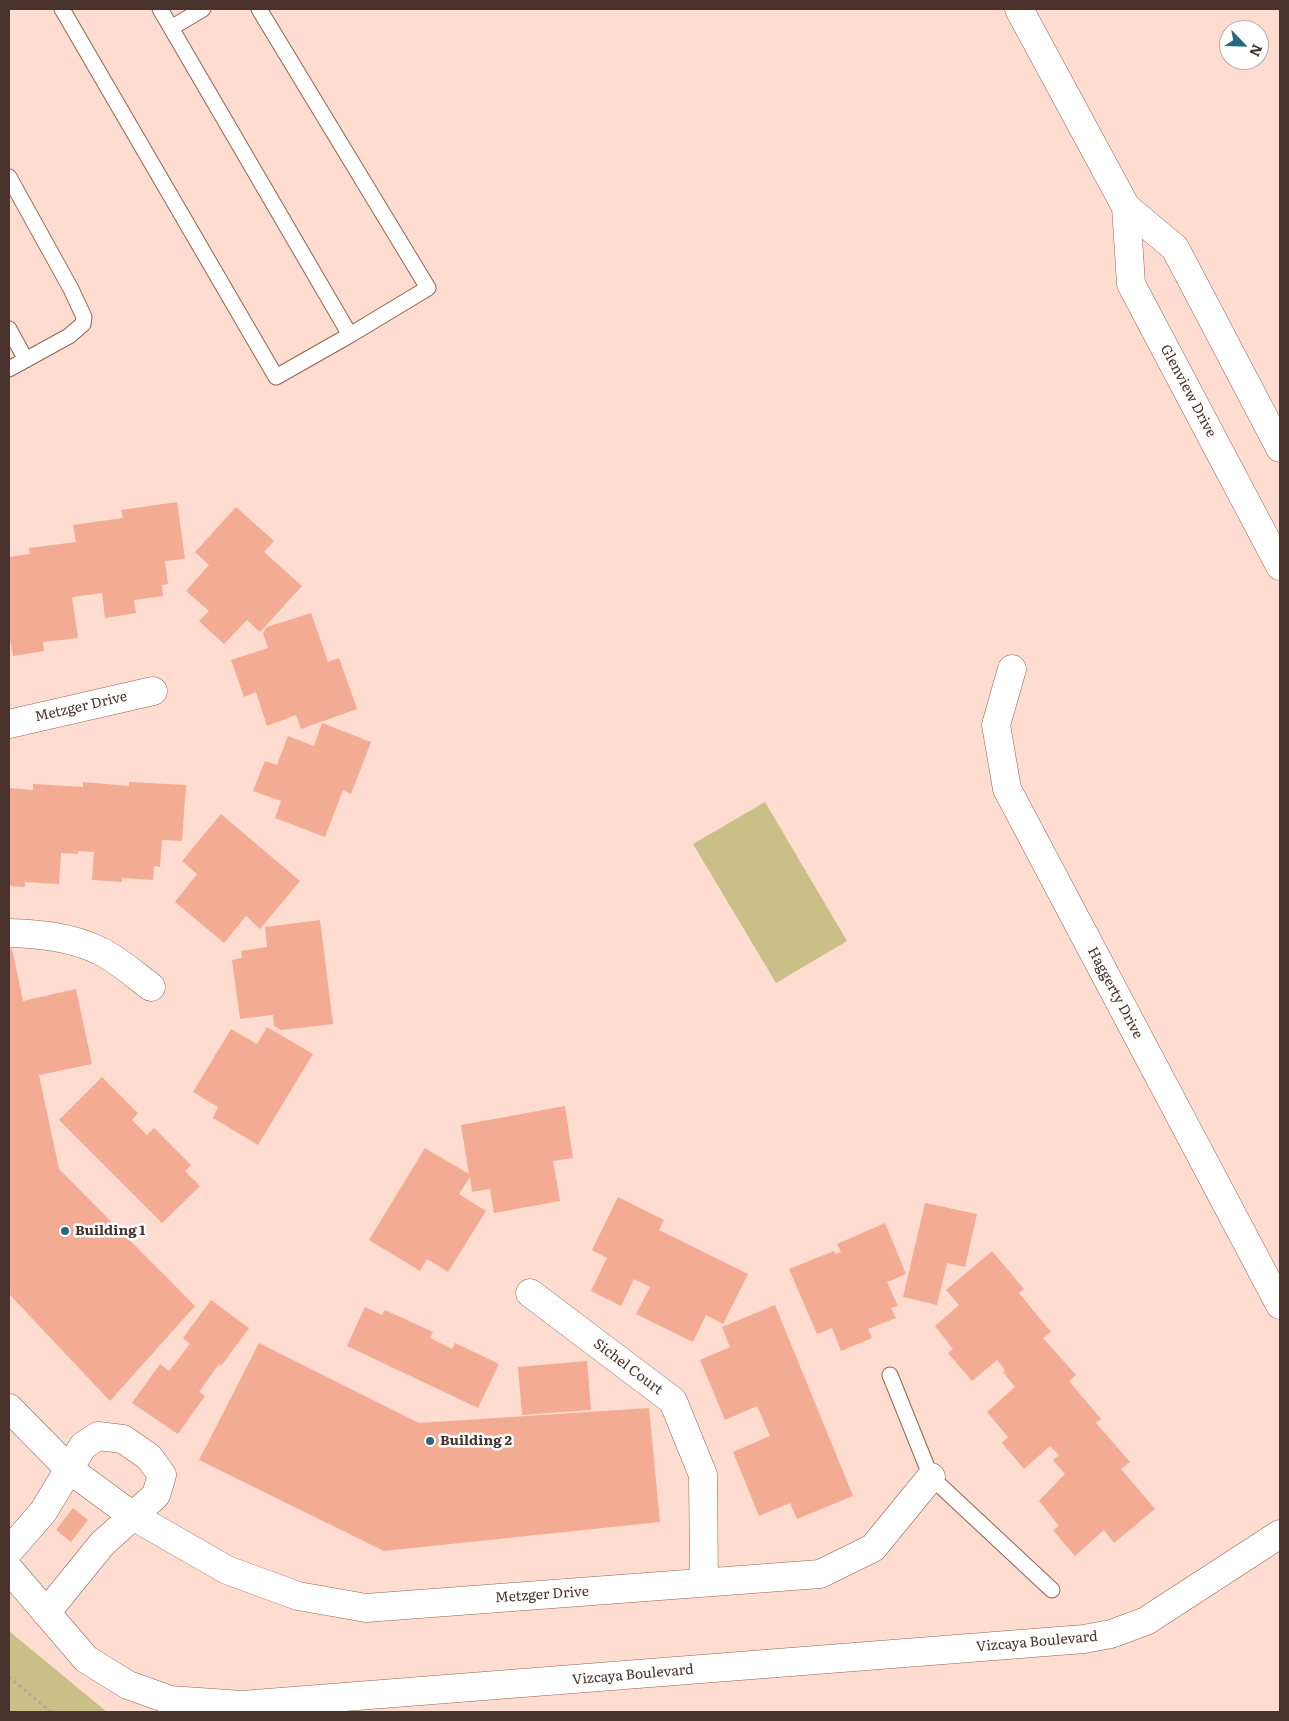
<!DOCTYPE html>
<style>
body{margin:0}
#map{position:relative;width:1289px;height:1721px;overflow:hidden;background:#ffdcd0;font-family:Literata,serif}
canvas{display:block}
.frame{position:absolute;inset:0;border:10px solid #49322b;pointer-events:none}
.north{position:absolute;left:1219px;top:20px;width:50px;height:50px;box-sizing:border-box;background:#fff;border:1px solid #b6adaa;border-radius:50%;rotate:114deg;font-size:14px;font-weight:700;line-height:20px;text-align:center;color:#49322b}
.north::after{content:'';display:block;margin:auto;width:18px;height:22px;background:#27697c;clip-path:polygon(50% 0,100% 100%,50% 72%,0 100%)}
</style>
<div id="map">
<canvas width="1289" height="1721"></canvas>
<div class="frame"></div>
<div class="north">N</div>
</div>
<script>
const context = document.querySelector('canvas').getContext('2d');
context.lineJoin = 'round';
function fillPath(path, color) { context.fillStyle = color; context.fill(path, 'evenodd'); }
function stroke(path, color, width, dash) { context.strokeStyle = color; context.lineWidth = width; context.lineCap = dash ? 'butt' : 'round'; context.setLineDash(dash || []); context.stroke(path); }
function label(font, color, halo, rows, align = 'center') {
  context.font = font + ' Literata,serif'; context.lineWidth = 5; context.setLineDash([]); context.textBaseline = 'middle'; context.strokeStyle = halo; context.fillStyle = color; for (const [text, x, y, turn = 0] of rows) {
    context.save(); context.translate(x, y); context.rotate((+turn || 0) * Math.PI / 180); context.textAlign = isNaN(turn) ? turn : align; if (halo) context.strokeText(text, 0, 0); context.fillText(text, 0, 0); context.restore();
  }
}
fillPath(new Path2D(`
 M 765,802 L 847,941 L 776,983 L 693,844 Z
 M 9,1631 L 107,1712 L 9,1712 Z`), '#c9bf87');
fillPath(new Path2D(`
 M 177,502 L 185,559 L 165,561 L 168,584 L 162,585 L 163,596 L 134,600 L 136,613 L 105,618 L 102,593 L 72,597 L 78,638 L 43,642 L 44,651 L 13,656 L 9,633 L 9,557 L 30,554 L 29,548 L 76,542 L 73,525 L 123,518 L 121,510 Z
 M 236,507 L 274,541 L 264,552 L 302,586 L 260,632 L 247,620 L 224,644 L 199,621 L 209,611 L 186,591 L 209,565 L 195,552 Z
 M 311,613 L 328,662 L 339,658 L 357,709 L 301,729 L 296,715 L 267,726 L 256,692 L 244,697 L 231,660 L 268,648 L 263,633 L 267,627 Z
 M 322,723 L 371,742 L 351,794 L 343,790 L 325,837 L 275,818 L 281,801 L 253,791 L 265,761 L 277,765 L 288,736 L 314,746 Z
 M 83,782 L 129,786 L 129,782 L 186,785 L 182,841 L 162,840 L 160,867 L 154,866 L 153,880 L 122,878 L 122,882 L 92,880 L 94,852 L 78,851 L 78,854 L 61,853 L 59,884 L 25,882 L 25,887 L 9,886 L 9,788 L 33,790 L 33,784 L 83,787 Z
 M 221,814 L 300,881 L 260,929 L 246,916 L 224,943 L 175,902 L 197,874 L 182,861 Z
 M 320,920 L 333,1024 L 281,1030 L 274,1026 L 273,1015 L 240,1019 L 232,960 L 242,958 L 241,951 L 267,947 L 265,927 Z
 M 12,949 L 23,1001 L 76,989 L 92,1064 L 39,1075 L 59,1169 L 195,1306 L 110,1401 L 9,1294 L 9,950 Z
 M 267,1027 L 313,1054 L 258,1145 L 213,1118 L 218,1107 L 193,1092 L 231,1029 L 257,1044 Z
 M 102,1077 L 138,1113 L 132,1120 L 147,1135 L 154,1128 L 191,1165 L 185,1171 L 200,1186 L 162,1223 L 59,1120 Z
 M 565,1106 L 573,1158 L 553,1161 L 560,1201 L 494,1213 L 490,1189 L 472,1192 L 470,1177 L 459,1194 L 486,1211 L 448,1272 L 427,1259 L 420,1271 L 369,1240 L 425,1148 L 469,1174 L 461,1125 Z
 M 618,1197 L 664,1220 L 659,1230 L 748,1274 L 723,1324 L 706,1315 L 693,1342 L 636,1314 L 650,1287 L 634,1279 L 621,1306 L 591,1291 L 607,1258 L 592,1250 Z
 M 925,1203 L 977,1214 L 965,1267 L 947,1263 L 937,1305 L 903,1297 Z
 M 885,1223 L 906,1274 L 887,1282 L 898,1306 L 891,1308 L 896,1318 L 868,1329 L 872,1338 L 841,1351 L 832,1328 L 817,1334 L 789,1269 L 834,1251 L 835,1254 L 841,1252 L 837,1244 Z
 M 992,1251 L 1024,1289 L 1019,1293 L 1051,1332 L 1043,1338 L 1076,1375 L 1069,1381 L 1101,1419 L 1096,1423 L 1130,1462 L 1121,1469 L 1155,1509 L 1114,1543 L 1104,1530 L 1075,1556 L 1053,1530 L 1059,1526 L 1039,1501 L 1065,1474 L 1053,1460 L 1059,1455 L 1050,1446 L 1024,1469 L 1002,1443 L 1008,1437 L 987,1412 L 1015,1387 L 1003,1372 L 1005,1370 L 997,1360 L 972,1381 L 948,1353 L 953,1349 L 935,1326 L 959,1305 L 946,1290 Z
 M 211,1300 L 249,1328 L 221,1366 L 219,1364 L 199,1392 L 205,1396 L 178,1434 L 132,1403 L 160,1364 L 169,1371 L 190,1344 L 183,1338 Z
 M 775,1305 L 853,1496 L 797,1519 L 790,1503 L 759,1516 L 733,1452 L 770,1436 L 757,1406 L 725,1420 L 700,1360 L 730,1347 L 722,1327 Z
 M 365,1307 L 382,1315 L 385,1310 L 433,1332 L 430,1338 L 452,1349 L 455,1343 L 499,1364 L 478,1408 L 347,1346 Z
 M 259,1343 L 419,1423 L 649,1408 L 660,1522 L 384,1551 L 199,1460 Z
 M 587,1361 L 591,1410 L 522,1415 L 518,1367 Z
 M 73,1508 L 88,1520 L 71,1542 L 56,1530 Z`), '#f4ab93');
const service = new Path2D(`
 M 62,9 L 276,377 L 350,335 L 160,9
 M 259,9 L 428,288 L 350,335
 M 171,28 L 203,9
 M 9,177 L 71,289 L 84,317 L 83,324 L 69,336 L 9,369
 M 9,329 L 26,360
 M 890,1375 L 931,1477 L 1052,1590`);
const minor = new Path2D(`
 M 1019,9 L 1126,207 L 1175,248 L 1280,448
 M 1126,207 L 1131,284 L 1280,566
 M 1012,669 L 996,725 L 1007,789 L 1280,1305
 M 9,724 L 153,691
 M 9,933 C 40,934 72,937 100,951 C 117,959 136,976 151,987
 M 530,1293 L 673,1401 L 703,1475 L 704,1582
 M 9,1408 L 70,1470 L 133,1516 L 227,1570 L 298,1596 L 366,1608 L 820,1574 L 873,1548 L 931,1477
 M 9,1551 L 43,1512 L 83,1446 L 98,1436 L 123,1439 L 149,1457 L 162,1475 L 156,1495 L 102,1544 L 46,1613
 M 9,1569 L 86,1659 L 128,1685 L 170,1700 L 242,1705 L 1084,1639 L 1111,1634 L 1146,1621 L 1280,1534`);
stroke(service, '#946251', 17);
stroke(minor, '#946251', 29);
stroke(new Path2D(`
 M 9,1677 L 51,1712`), '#c0a197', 3, [2.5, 4]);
stroke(service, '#fff', 15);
stroke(minor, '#fff', 28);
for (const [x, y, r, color] of [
 [65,1231,5,"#27697c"],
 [430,1441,5,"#27697c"]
]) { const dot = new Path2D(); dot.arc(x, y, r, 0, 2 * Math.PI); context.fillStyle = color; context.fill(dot); stroke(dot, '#fff', 2); }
label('14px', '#49322b', '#fff', [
 ["Glenview Drive",1188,391,62],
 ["Metzger Drive",81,707,-13],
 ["Haggerty Drive",1115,993,62],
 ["Sichel Court",628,1367,37],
 ["Metzger Drive",542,1595,-4],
 ["Vizcaya Boulevard",1037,1642,-5],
 ["Vizcaya Boulevard",633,1675,-5]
]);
label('bold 14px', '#49322b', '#fff', [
 ["Building 1",75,1231],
 ["Building 2",440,1441]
], 'left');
</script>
